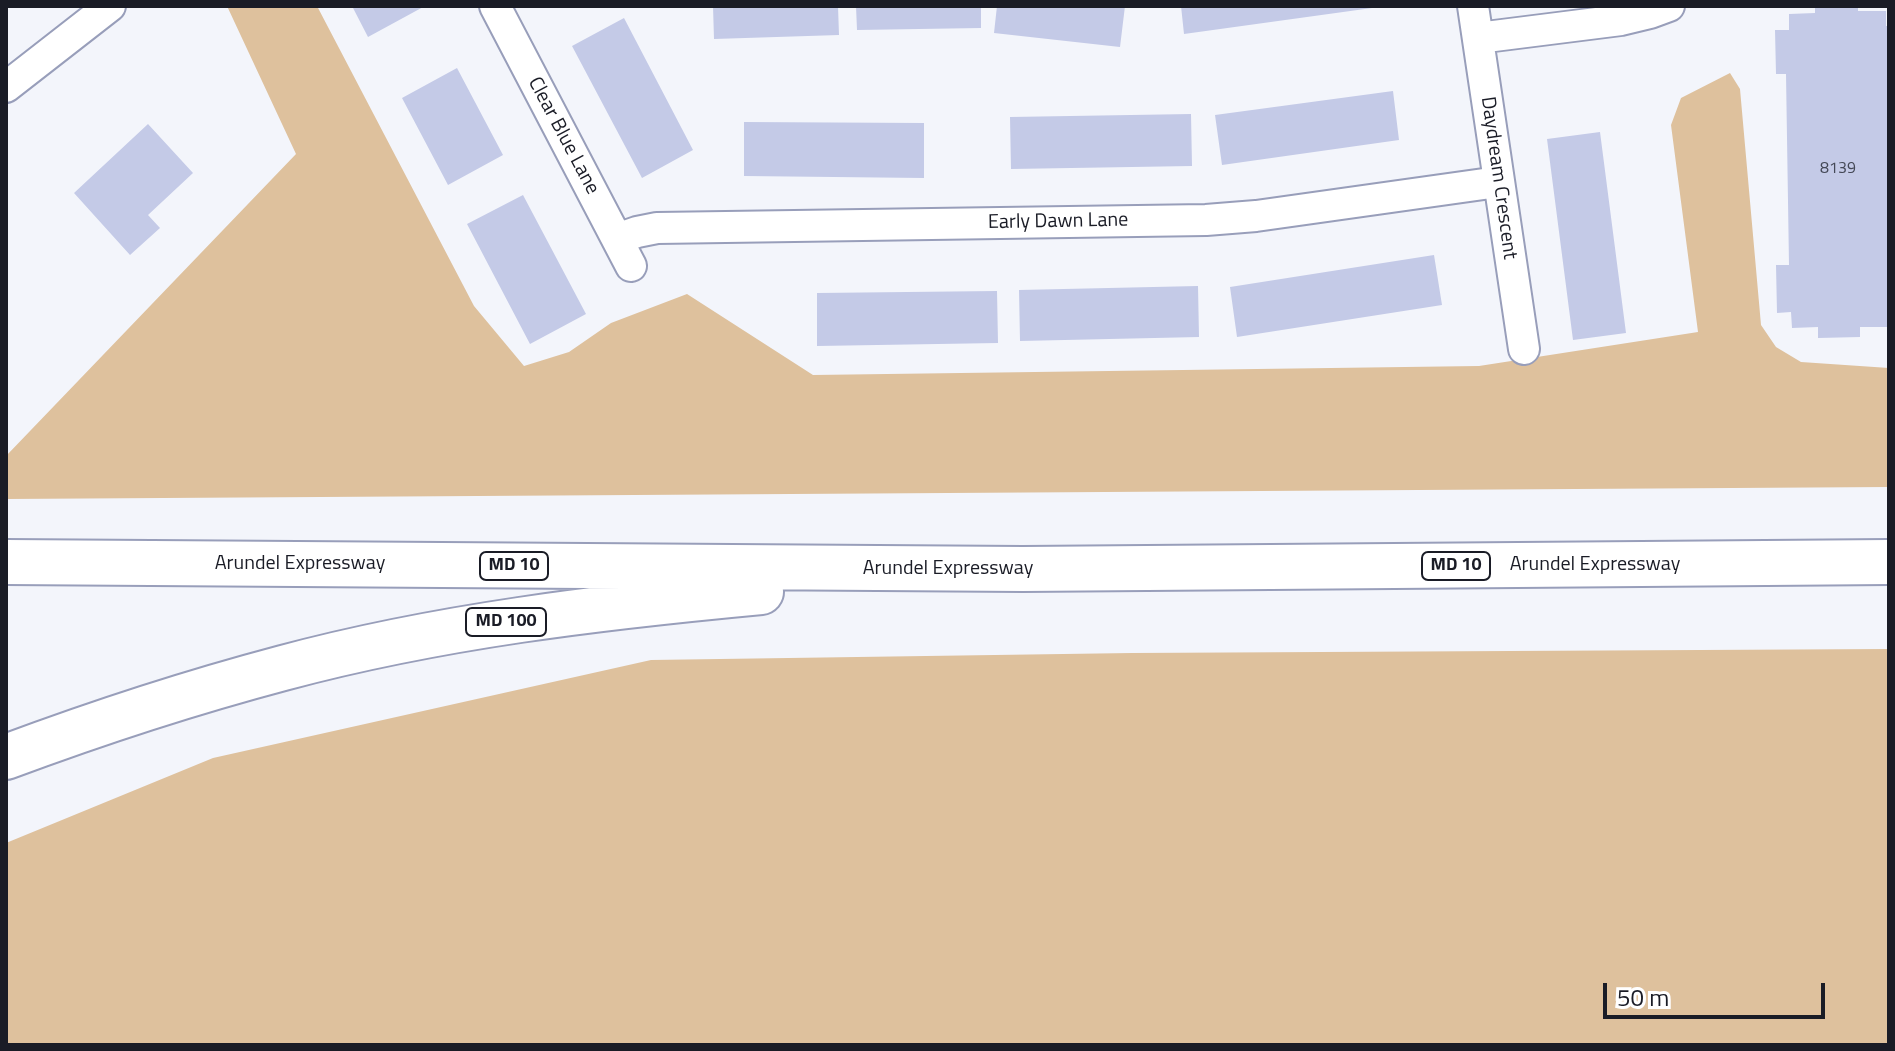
<!DOCTYPE html>
<style>
body{margin:0}
#map{position:relative;width:1895px;height:1051px;overflow:hidden;background:#f3f5fb;font-family:"Titillium Web",sans-serif}
canvas{display:block}
.frame{position:absolute;inset:0;border:8px solid #1a1c26;pointer-events:none}
.scale{position:absolute;left:1603px;top:983px;width:222px;height:36px;box-sizing:border-box;border:4px solid #1a1c26;border-top:0;padding-left:10px;font-size:24px;line-height:28px;white-space:nowrap;color:#1a1c26;-webkit-text-stroke:6px #fff;paint-order:stroke}
</style>
<div id="map">
<canvas width="1895" height="1051"></canvas>
<div class="frame"></div>
<div class="scale">50 m</div>
</div>
<script>
const context = document.querySelector('canvas').getContext('2d');
context.lineJoin = 'round';
function fillPath(path, color) { context.fillStyle = color; context.fill(path, 'evenodd'); }
function stroke(path, color, width, dash) { context.strokeStyle = color; context.lineWidth = width; context.lineCap = dash ? 'butt' : 'round'; context.setLineDash(dash || []); context.stroke(path); }
function label(font, color, halo, rows, align = 'center') {
  context.font = font + ' "Titillium Web",sans-serif'; context.lineWidth = 6; context.setLineDash([]); context.textBaseline = 'middle'; context.strokeStyle = halo; context.fillStyle = color; for (const [text, x, y, turn = 0] of rows) {
    context.save(); context.translate(x, y); context.rotate((+turn || 0) * Math.PI / 180); context.textAlign = isNaN(turn) ? turn : align; if (halo) context.strokeText(text, 0, 0); context.fillText(text, 0, 0); context.restore();
  }
}
fillPath(new Path2D(`
 M 227,6 L 317,6 L 474,306 L 524,366 L 569,352 L 611,323 L 687,294 L 813,375 L 1479,366 L 1698,332 L 1671,125 L 1681,98 L 1730,73 L 1740,89 L 1761,325 L 1776,347 L 1801,362 L 1889,368 L 1889,487 L 6,499 L 6,456 L 296,154 Z
 M 1889,649 L 1889,1045 L 6,1045 L 6,843 L 213,758 L 651,660 L 1132,653 Z`), '#dec19d');
fillPath(new Path2D(`
 M 352,6 L 425,6 L 368,37 Z
 M 713,6 L 838,6 L 839,35 L 714,39 Z
 M 856,6 L 981,6 L 981,28 L 857,30 Z
 M 997,6 L 1125,6 L 1120,47 L 994,33 Z
 M 1181,6 L 1372,6 L 1372,8 L 1184,34 Z
 M 1815,6 L 1858,6 L 1858,11 L 1886,11 L 1886,26 L 1889,26 L 1889,327 L 1860,327 L 1860,337 L 1818,338 L 1818,327 L 1792,328 L 1791,312 L 1777,313 L 1776,265 L 1789,265 L 1786,74 L 1776,74 L 1775,30 L 1789,30 L 1789,14 L 1815,13 Z
 M 624,18 L 693,150 L 642,178 L 572,46 Z
 M 457,68 L 503,155 L 448,185 L 402,98 Z
 M 1393,91 L 1399,140 L 1222,165 L 1215,115 Z
 M 1191,114 L 1192,166 L 1011,169 L 1010,117 Z
 M 744,122 L 924,123 L 924,178 L 744,176 Z
 M 148,124 L 193,173 L 148,215 L 160,228 L 130,255 L 74,193 Z
 M 1600,132 L 1626,333 L 1573,340 L 1547,139 Z
 M 523,195 L 586,314 L 530,344 L 467,224 Z
 M 1434,255 L 1442,305 L 1237,337 L 1230,287 Z
 M 1198,286 L 1199,337 L 1020,341 L 1019,290 Z
 M 997,291 L 998,343 L 817,346 L 817,293 Z`), '#c4cae7');
const minor = new Path2D(`
 M 495,6 L 631,266
 M 1473,6 L 1524,349
 M 1478,38 L 1621,20 L 1650,13 L 1669,6
 M 6,87 L 110,6
 M 617,239 L 637,232 L 657,228 L 1206,220 L 1256,216 L 1498,182`);
const highway = new Path2D(`
 M 6,562 L 1023,569 L 1889,562
 M 6,757 C 97,723 189,693 283,668 C 439,626 601,607 761,592`);
stroke(minor, '#989eba', 34);
stroke(highway, '#989eba', 48);
stroke(minor, '#fff', 30);
stroke(highway, '#fff', 44);
label('16px', '#444856', null, [
 ["8139",1838,169]
]);
for (const [x, y, w] of [
 [514,566,68],
 [1456,566,68],
 [506,622,80]
]) { const box = new Path2D(); box.roundRect(x - w / 2, y - 14, w, 28, 6); context.fillStyle = '#fff'; context.fill(box); stroke(box, '#1a1c26', 2); }
label('bold 18px', '#1a1c26', null, [
 ["MD 10",514,566],
 ["MD 10",1456,566],
 ["MD 100",506,622]
]);
label('20px', '#1a1c26', '#fff', [
 ["Clear Blue Lane",563,136,62],
 ["Daydream Crescent",1498,178,82],
 ["Early Dawn Lane",1058,222,-1],
 ["Arundel Expressway",300,564],
 ["Arundel Expressway",1595,565],
 ["Arundel Expressway",948,569]
]);
</script>
